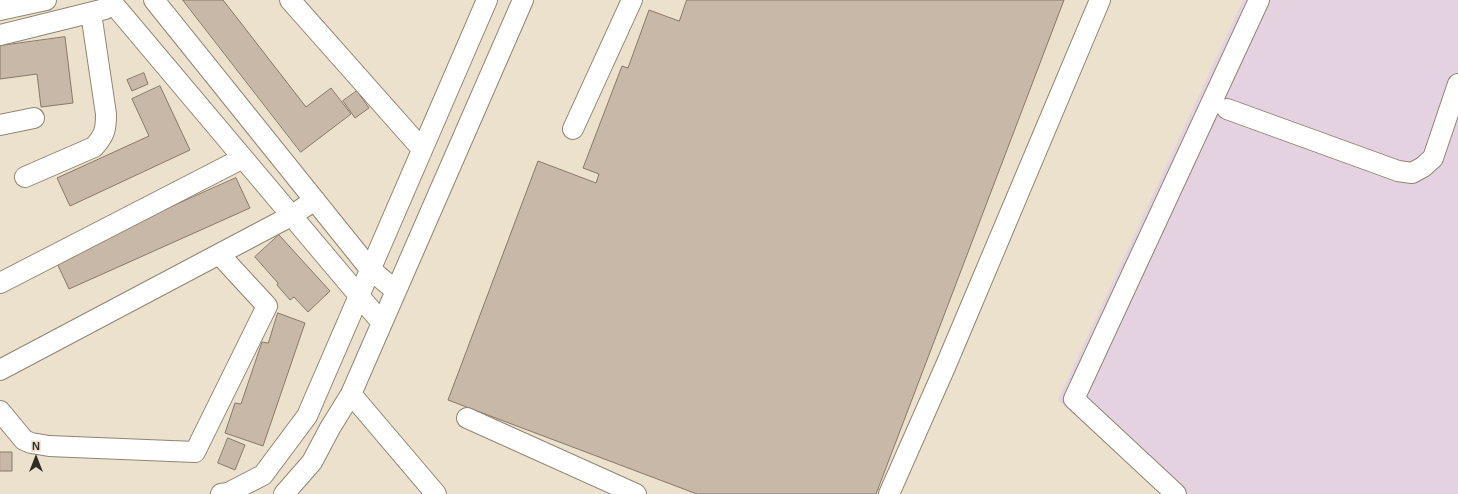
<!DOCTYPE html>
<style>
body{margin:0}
#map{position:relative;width:1458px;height:494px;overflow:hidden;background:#ebe1cc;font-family:Helvetica,sans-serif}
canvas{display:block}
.north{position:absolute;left:16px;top:438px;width:40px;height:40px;-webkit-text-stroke:3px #ebe1cc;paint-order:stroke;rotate:0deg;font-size:11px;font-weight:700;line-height:16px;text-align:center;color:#312d25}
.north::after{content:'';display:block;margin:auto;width:14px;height:18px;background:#312d25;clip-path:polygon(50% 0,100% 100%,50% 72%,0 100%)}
</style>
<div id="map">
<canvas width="1458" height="494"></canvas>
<div class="north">N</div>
</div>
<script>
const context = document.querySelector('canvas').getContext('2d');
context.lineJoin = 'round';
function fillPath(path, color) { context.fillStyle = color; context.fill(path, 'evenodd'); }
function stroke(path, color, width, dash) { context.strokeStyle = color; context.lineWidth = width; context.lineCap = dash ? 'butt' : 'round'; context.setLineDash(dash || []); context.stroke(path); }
fillPath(new Path2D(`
 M 1243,0 L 1458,0 L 1458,494 L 1161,494 L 1058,400 Z`), '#e5d2e1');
const building = new Path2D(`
 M 183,0 L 223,0 L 306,107 L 331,88 L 351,114 L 301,152 Z
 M 687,0 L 1064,0 L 876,494 L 697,494 L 448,400 L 538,161 L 596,183 L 599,174 L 583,168 L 622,66 L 628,68 L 649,10 L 679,21 Z
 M 65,37 L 73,103 L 41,107 L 37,74 L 0,79 L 0,46 Z
 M 144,73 L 148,84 L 132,91 L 127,80 Z
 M 160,86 L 190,150 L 70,206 L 57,178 L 149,136 L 132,99 Z
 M 357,91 L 369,108 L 355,118 L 343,101 Z
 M 236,178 L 250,208 L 69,289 L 55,259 Z
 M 279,235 L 330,291 L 308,312 L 294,297 L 290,300 L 277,285 L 278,283 L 255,257 Z
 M 278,313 L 305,323 L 263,446 L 225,433 L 235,403 L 241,404 L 262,342 L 268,343 Z
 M 228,438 L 245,445 L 235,470 L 218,463 Z
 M 0,452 L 12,452 L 12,471 L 0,471 Z`);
fillPath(building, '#c8b8a7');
stroke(building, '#887868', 1);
const minor = new Path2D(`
 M 110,0 L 382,323
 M 154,0 L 370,269 L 396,291
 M 290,0 L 422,149
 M 0,10 L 46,0
 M 0,35 L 105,9
 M 1227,109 L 1398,171 L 1412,173 L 1423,167 L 1433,158 L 1458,84
 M 0,125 L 34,118
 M 573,129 L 632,0
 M 25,177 L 94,147 C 105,135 106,129 106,114 L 91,13
 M 0,283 L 243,158
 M 0,370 L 291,216 L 315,200
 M 351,394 L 436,494
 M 0,411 L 24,440 L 31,443 L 49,446 L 195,452 L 267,306 L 219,254
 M 467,418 L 636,494
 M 221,494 L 228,493 L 263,475 L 307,416 L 487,0
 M 284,494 L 312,462 L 330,428 L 351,394 L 523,0
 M 889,494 L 946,365 L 1100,0
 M 1176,494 L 1074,399 L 1259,0`);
stroke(minor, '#8f8672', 22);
stroke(minor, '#fff', 20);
</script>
